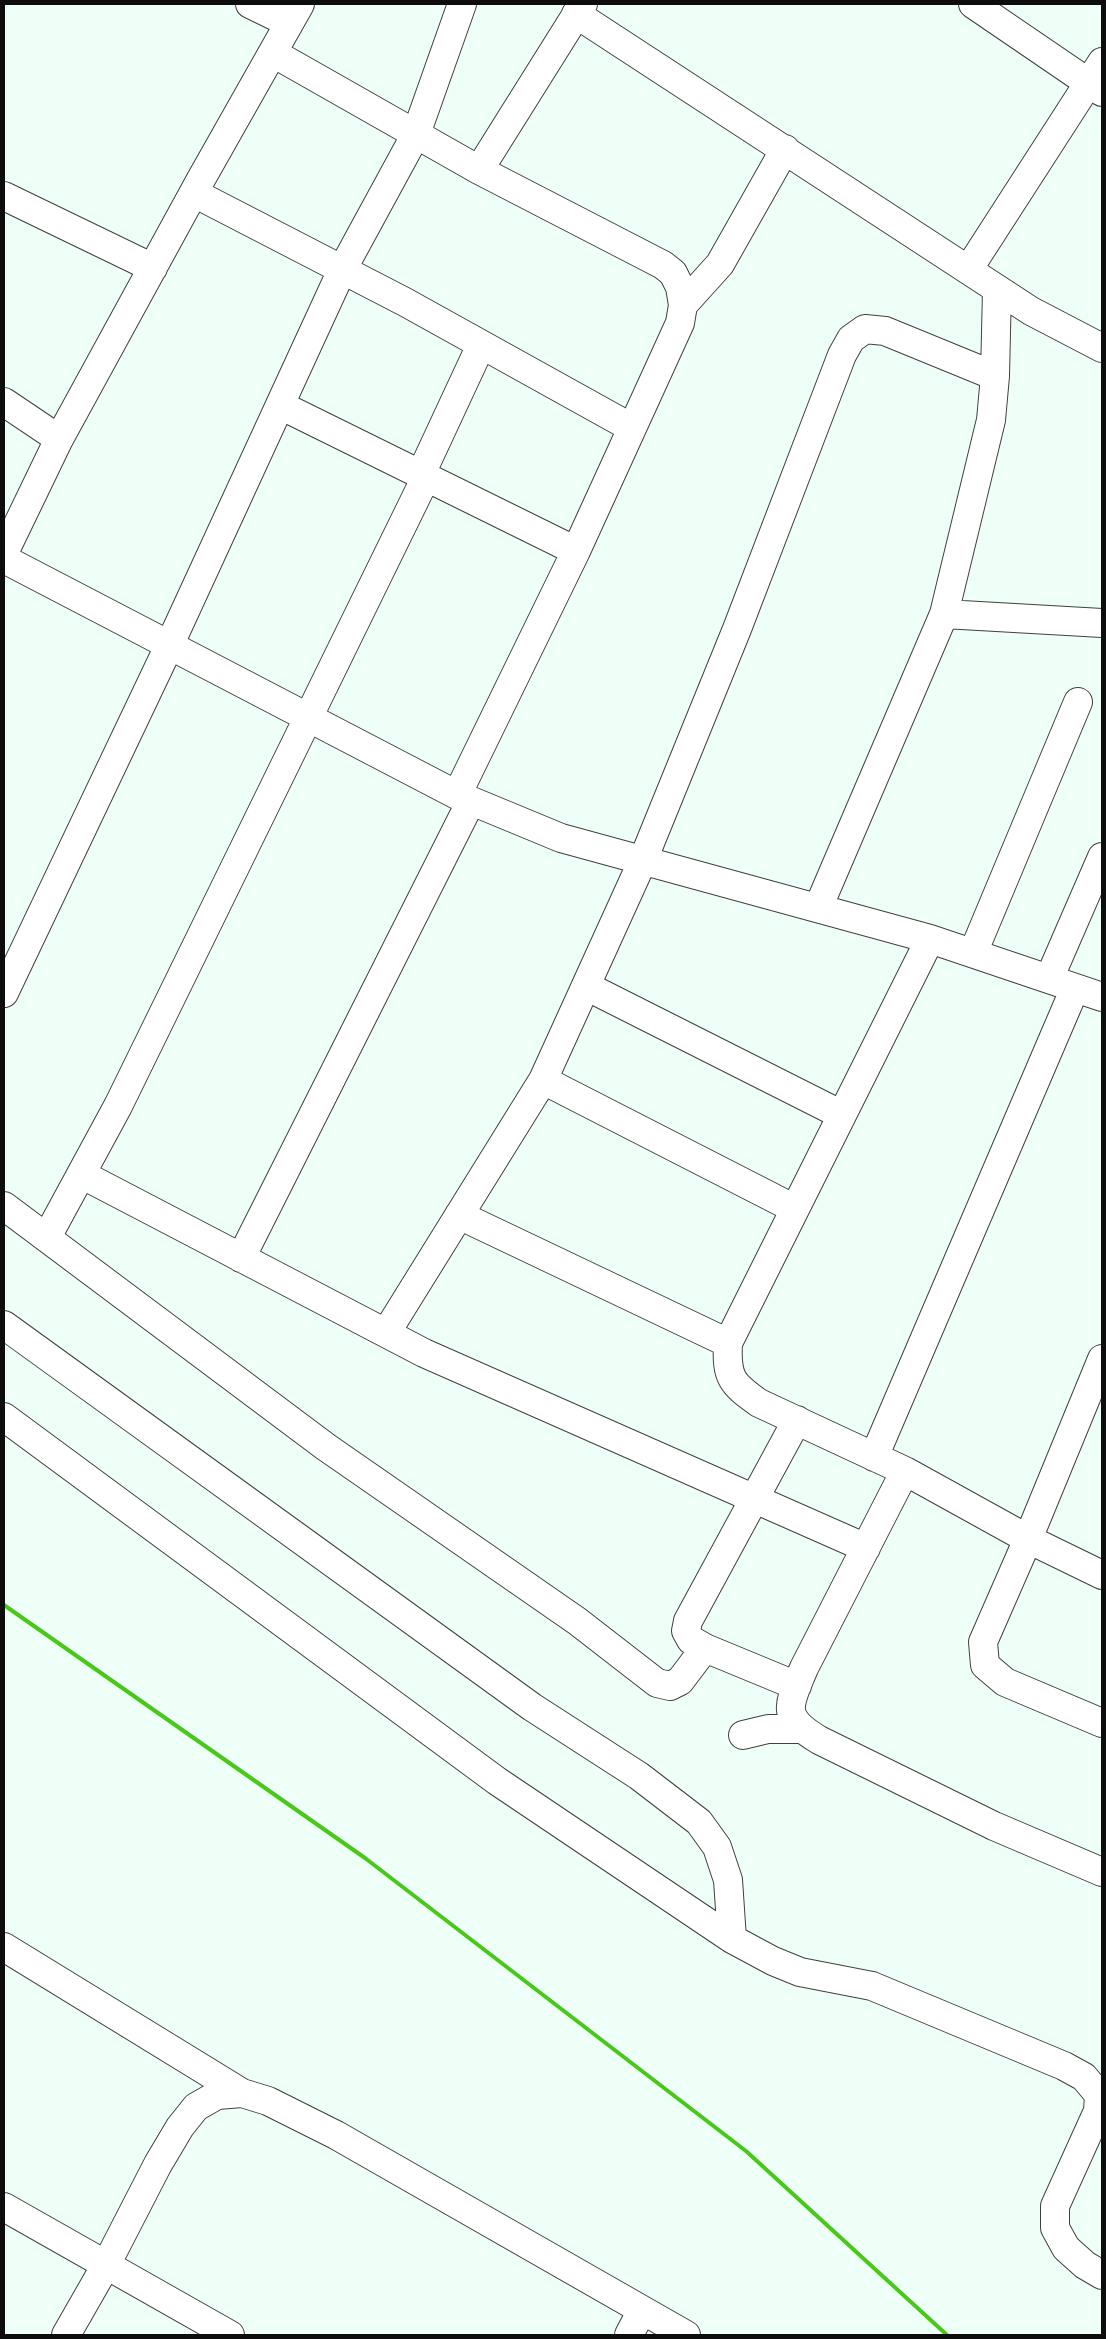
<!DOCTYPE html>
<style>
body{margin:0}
#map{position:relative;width:1106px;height:2339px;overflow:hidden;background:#eefff8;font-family:Georgia,serif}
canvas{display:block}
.frame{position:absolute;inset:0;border:5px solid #0d0d0d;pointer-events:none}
</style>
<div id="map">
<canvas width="1106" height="2339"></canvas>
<div class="frame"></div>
</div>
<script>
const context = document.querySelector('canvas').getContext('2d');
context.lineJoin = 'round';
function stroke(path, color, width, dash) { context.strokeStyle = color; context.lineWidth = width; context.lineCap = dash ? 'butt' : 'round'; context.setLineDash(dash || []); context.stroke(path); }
const minor = new Path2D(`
 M 250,4 L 289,23
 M 973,4 L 1102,92
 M 576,14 L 1031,311 L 1102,348
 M 273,53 L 479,170 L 663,265 L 673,273 L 680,287 L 683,305 L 680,323 L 576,551 L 457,795
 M 479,170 L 583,4
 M 194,193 L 405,302 L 632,428
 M 4,196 L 153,268
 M 968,270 L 1102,62
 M 683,305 L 720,264 L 785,149
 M 4,402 L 59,439
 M 280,405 L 576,551
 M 421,474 L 481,345
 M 4,553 L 59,439 L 200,181 L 300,4
 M 4,559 L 457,795 L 561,838 L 930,939 L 1102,997
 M 944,614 L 1102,623
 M 818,908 L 944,614 L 991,420 L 995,376 L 997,289
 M 930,939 L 728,1343 C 726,1378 732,1384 759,1403 L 905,1471 L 1028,1539 L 1102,1575
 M 973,953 L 1078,702
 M 1049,979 L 1102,857
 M 586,986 L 842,1115
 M 4,993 L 169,646 L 342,270 L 416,134 L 462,4
 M 543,1080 L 795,1209
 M 81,1174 L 424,1353 L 866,1548
 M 4,1206 L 326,1447 L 577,1621 L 657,1683 L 670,1686 L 680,1681 L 705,1648 L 797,1686
 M 459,1215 L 728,1343
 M 47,1237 L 118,1106 L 426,477
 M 241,1258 L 471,801
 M 4,1325 L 532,1707 L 639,1776 L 699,1822 L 717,1847 L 728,1880 L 732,1939
 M 386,1333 L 543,1080 L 643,860 L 737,629 L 842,355 L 851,339 L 865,329 L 885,331 L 995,376
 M 1102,1359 L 1028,1539 L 983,1642 L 985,1665 L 1005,1682 L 1102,1723
 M 4,1417 L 497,1781 L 732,1939 L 773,1961 L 800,1972 L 872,1986 L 1064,2066 L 1084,2077 L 1099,2095 L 1098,2111 L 1055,2206 L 1055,2228 L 1066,2248 L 1085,2265 L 1102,2275
 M 874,1457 L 1075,988
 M 905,1471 L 804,1668 C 789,1705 779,1716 819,1740 L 994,1826 L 1102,1872
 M 705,1648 L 691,1640 L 686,1631 L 688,1621 L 797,1420
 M 743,1735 L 768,1729 L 802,1729
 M 4,1947 L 242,2093
 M 4,2207 L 230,2335
 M 66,2335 L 106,2265 L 158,2164 L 180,2127 L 196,2107 L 217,2095 L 242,2093 L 268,2101 L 336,2135 L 686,2335
 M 629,2335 L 642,2310`);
stroke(minor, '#404040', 30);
stroke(minor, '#fff', 28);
stroke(new Path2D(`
 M 4,1605 L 365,1858 L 746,2151 L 947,2335`), '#49c81b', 4);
</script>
